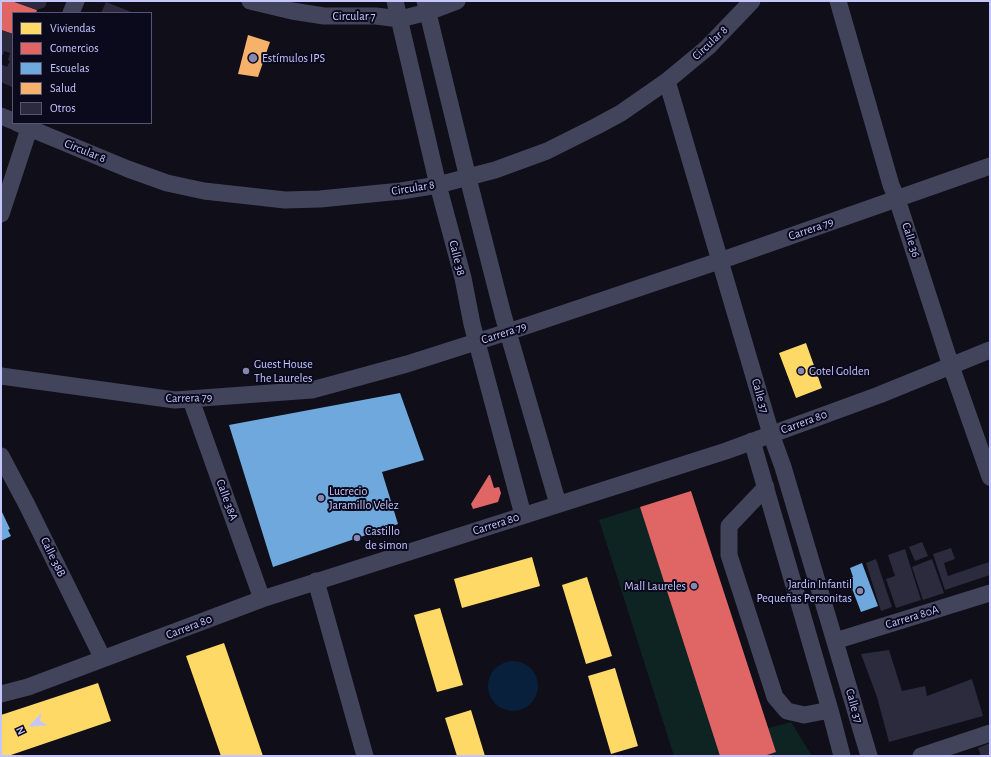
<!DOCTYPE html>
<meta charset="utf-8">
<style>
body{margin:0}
#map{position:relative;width:991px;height:757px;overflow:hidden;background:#0f0e19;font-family:"Alegreya Sans",sans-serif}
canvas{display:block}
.frame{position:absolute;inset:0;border:2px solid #c6c6ff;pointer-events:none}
.legend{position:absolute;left:12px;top:12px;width:140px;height:112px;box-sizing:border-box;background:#0b0a1d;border:1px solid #565577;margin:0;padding:5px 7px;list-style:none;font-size:12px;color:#c6c6ff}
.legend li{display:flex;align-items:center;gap:8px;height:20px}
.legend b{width:20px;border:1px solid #565577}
.north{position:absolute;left:12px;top:705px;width:40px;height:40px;-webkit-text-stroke:3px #0b0a1d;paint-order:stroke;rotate:244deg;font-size:11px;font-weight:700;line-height:16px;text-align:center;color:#c6c6ff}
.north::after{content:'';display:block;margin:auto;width:14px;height:18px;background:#c6c6ff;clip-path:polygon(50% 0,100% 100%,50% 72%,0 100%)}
</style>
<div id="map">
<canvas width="991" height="757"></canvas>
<div class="frame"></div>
<ul class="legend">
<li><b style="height:11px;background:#ffd966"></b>Viviendas</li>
<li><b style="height:11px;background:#e06666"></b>Comercios</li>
<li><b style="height:11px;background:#6fa8dc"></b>Escuelas</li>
<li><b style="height:11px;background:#f6b26b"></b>Salud</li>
<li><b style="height:11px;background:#2c2a3d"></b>Otros</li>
</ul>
<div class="north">N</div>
</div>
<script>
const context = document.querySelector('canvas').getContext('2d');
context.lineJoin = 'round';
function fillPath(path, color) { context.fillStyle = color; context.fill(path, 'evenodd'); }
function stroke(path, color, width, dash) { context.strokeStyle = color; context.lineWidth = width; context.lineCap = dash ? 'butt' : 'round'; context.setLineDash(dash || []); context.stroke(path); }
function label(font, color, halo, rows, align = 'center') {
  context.font = font + ' "Alegreya Sans",sans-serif'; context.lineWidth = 4; context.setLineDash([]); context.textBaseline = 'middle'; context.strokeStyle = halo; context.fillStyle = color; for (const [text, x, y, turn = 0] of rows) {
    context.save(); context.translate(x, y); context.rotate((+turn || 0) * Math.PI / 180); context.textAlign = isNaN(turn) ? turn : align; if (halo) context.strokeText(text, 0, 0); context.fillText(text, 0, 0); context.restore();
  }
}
fillPath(new Path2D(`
 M 640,507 L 720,756 L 674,756 L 599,520 Z
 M 791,722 L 812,756 L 764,756 L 776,752 L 768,728 Z`), '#0d2423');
fillPath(new Path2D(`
 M488 686a25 25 0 1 1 50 0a25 25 0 1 1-50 0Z`), '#08203c');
fillPath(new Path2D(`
 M 806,343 L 822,388 L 796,398 L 779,353 Z
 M 532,557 L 540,586 L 462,608 L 454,579 Z
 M 587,577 L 612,656 L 586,664 L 562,585 Z
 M 440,608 L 463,685 L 437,692 L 414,615 Z
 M 224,643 L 263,756 L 221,756 L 186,656 Z
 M 615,668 L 638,746 L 611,754 L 588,676 Z
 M 98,683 L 111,721 L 8,756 L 1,756 L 1,715 Z
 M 471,710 L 485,756 L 457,756 L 445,718 Z`), '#ffd966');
fillPath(new Path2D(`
 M 1,1 L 12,1 L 37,10 L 36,13 L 13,13 L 13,34 L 1,30 Z
 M 489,475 L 490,475 L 494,488 L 499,487 L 501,493 L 498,502 L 473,509 L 471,504 Z
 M 691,491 L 776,752 L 764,756 L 720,756 L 640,507 Z`), '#e06666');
fillPath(new Path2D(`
 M 400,393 L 424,460 L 382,472 L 398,524 L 273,567 L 229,425 Z
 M 1,510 L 10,529 L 8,530 L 11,536 L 1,541 Z
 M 862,563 L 878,606 L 861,612 L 848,578 L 853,577 L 850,568 Z`), '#6fa8dc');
fillPath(new Path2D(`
 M 248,35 L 270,42 L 258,77 L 238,74 Z`), '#f6b26b');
fillPath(new Path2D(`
 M 12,1 L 47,1 L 45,7 L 37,10 Z
 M 106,2 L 134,13 L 101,13 Z
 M 1,30 L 13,34 L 13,83 L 12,87 L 1,82 L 1,64 L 7,67 L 10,61 L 8,60 L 10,53 L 4,51 L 3,55 L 1,54 Z
 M 922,542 L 928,556 L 915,561 L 909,547 Z
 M 951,548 L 955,559 L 944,563 L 948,576 L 989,562 L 990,575 L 945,590 L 933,554 Z
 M 905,549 L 921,600 L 896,608 L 886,579 L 895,576 L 888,555 Z
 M 876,559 L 892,607 L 881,611 L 866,563 Z
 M 932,559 L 944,593 L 923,600 L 912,567 Z
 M 889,650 L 902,691 L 925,686 L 927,696 L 972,679 L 983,716 L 889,742 L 877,697 L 861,654 Z
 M 990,743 L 990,756 L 981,756 L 978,748 Z`), '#2c2a3d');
stroke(new Path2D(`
 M 250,1 L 292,11 L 324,16 L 376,16 L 400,19 L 428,12 L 457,1
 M 395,1 L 438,185 L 463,278 L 472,324 L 523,515
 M 425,1 L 468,178 L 503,315 L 558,504
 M 838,1 L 891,185 L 897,199 L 951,366 L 990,477
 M 71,13 L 76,1
 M 667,81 L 771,434 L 783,467 L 869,756
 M 1,116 L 13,121
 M 17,123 L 128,169 L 167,183 L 204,191 L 285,200 L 320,199 L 401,191 L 438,185 L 495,170 L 547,151 L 597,126 L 621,113 L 667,81 L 708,47 L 752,1
 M 1,214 L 31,123
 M 1,376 L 175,400 L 312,390 L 407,364 L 523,327 L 731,257 L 990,166
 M 191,400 L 262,599
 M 752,441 L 830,710 L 842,756
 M 1,456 L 27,505 L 103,659
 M 766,487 L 729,526 L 729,555 L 775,697 L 787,711 L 804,715 L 830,710
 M 316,581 L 365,756
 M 835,641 L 990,593
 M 1,694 L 28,687 L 262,599 L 726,451 L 879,395 L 990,350
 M 921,756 L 990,733`), '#42445b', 17);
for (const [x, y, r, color] of [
 [253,58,5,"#8686ae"],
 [246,371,4,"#8686ae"],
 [801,371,4,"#8686ae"],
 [321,498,4,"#8686ae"],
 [357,538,4,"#8686ae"],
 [694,586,4,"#8686ae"],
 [860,591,4,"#8686ae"]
]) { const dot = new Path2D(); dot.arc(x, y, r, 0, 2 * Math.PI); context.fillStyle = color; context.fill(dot); stroke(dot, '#0b0a1d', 1.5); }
label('12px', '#c6c6ff', '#0b0a1d', [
 ["Circular 7",354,16],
 ["Circular 8",710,43,-43],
 ["Circular 8",85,151,22],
 ["Circular 8",413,188,-9],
 ["Carrera 79",811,229,-19],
 ["Calle 36",911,240,72],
 ["Calle 38",457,258,76],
 ["Carrera 79",504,333,-18],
 ["Calle 37",760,396,74],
 ["Carrera 79",189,398,-1],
 ["Carrera 80",804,422,-20],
 ["Calle 38A",227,500,70],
 ["Carrera 80",496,524,-18],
 ["Calle 38B",53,557,64],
 ["Carrera 80A",912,617,-17],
 ["Carrera 80",189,627,-21],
 ["Calle 37",854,706,74]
]);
label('12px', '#c6c6ff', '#0b0a1d', [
 ["Estímulos IPS",262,58],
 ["Guest House",254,364],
 ["The Laureles",254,378],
 ["Gotel Golden",809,371],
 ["Lucrecio",329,491],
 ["Jaramillo Velez",329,505],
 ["Castillo",365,531],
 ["de simon",365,545],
 ["Jardin Infantil",852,584,"right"],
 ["Pequeñas Personitas",852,598,"right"],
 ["Mall Laureles",686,586,"right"]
], 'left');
</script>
